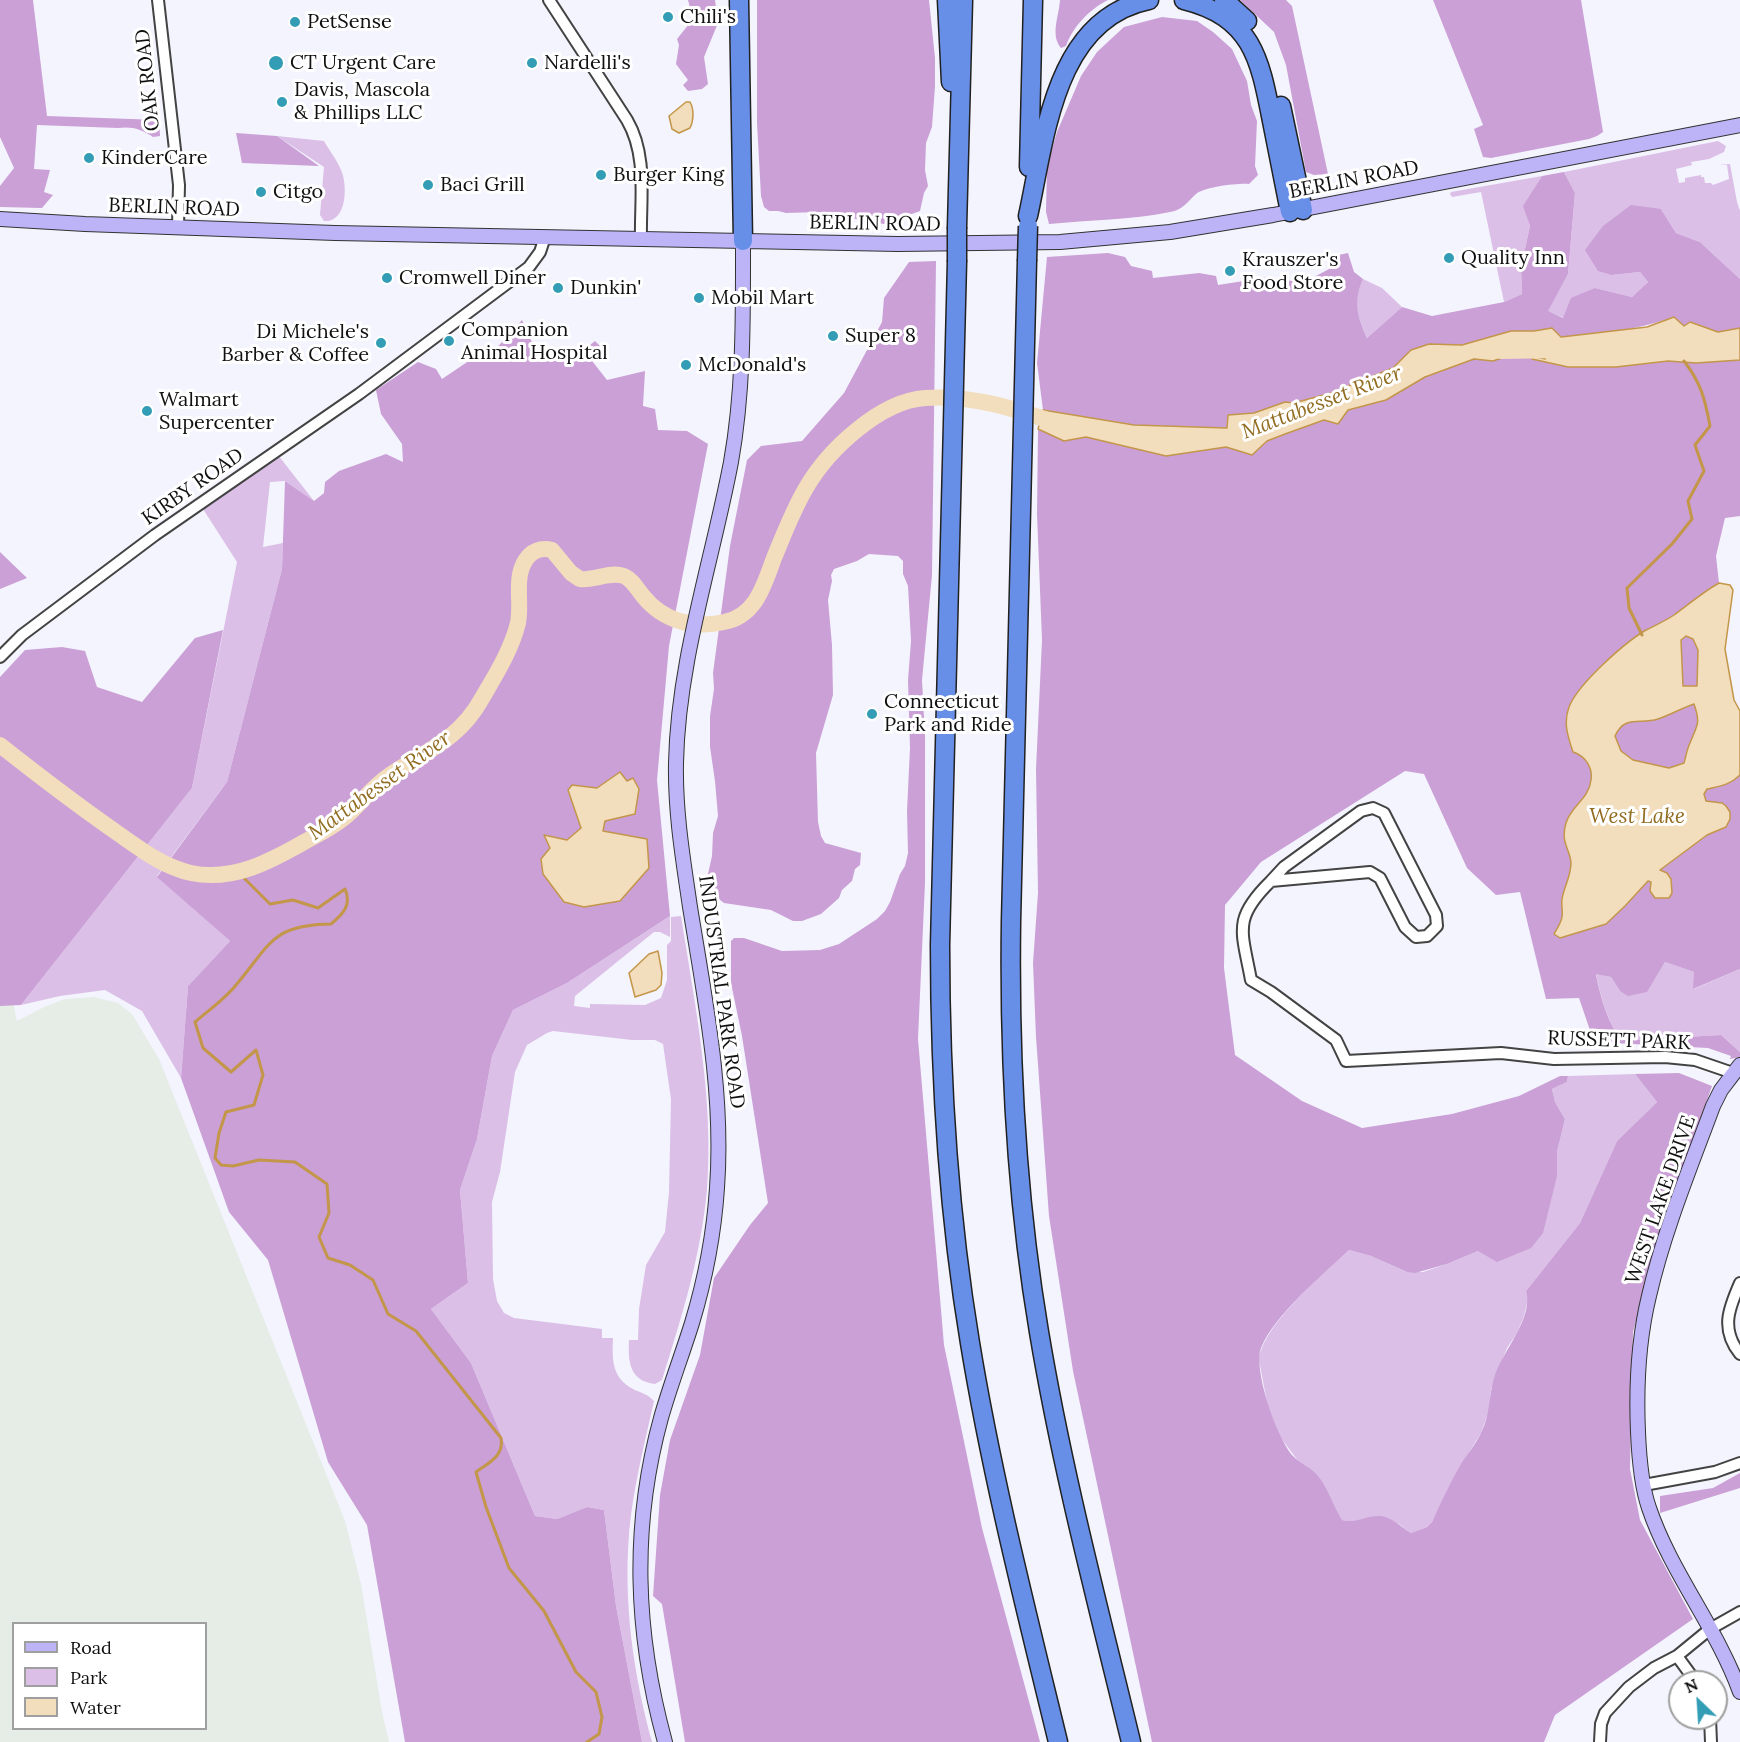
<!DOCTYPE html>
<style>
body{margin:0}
#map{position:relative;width:1740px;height:1742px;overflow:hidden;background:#f4f4fe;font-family:Lora,serif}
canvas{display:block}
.legend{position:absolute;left:12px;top:1622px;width:195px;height:108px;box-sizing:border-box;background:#fff;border:2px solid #9f9f9f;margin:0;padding:8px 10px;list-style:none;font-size:18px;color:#101010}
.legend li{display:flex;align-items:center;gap:12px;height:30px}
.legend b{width:30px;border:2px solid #9f9f9f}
.north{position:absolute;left:1668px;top:1670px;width:60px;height:60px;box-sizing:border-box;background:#fff;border:2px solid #9f9f9f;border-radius:50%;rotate:335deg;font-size:16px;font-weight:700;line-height:24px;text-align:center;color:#101010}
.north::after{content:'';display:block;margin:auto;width:21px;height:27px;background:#329db5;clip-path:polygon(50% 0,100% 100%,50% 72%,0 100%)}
</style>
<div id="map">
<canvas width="1740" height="1742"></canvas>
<ul class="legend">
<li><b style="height:8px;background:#bdb4f8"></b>Road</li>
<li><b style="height:16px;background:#dbbfe7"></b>Park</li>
<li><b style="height:16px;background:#f2ddbc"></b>Water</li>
</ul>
<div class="north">N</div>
</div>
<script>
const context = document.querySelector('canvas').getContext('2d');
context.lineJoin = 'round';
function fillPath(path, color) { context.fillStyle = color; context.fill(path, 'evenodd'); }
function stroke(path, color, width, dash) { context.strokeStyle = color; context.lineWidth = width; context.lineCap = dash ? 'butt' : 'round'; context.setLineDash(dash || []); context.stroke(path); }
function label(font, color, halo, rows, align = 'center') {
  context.font = font + ' Lora,serif'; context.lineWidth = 6; context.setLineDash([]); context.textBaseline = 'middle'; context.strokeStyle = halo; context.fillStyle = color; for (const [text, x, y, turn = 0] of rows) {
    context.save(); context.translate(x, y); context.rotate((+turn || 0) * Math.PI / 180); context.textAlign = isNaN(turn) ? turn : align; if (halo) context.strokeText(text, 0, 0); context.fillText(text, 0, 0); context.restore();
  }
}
fillPath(new Path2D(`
 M 94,997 L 118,1003 L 132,1014 L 159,1059 L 345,1521 L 361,1584 L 382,1712 L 389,1742 L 0,1742 L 0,1005 L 12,998 L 17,1021 L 44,1007 L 65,999 ZM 14,1624 L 206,1624 L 206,1728 L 14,1728 Z`), '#e5ede6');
fillPath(new Path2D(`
 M 277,136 L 324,141 C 329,150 337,160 341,170 C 348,185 347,223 324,221 L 320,215 L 324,167 Z
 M 1718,141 L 1726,146 L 1724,152 L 1709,159 L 1691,162 L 1692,165 L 1676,169 L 1679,183 L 1685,182 L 1685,178 L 1701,175 L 1701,177 L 1704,177 L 1705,183 L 1711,183 L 1713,185 L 1729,179 L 1727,165 L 1719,165 L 1730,164 L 1737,202 L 1740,211 L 1740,279 L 1700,242 L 1676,233 L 1661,209 L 1612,275 L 1640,272 L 1648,282 L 1632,297 L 1595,288 L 1564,318 L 1547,311 L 1568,274 L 1575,193 L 1564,172 Z
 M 1542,176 L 1524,206 L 1530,226 L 1521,267 L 1522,294 L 1504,302 L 1481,192 L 1452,197 L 1450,194 L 1451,192 Z
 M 1363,279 L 1382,288 L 1402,307 L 1367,338 C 1357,313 1352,304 1363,279 Z
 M 278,455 L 314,501 L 285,481 L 270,482 L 263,547 L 283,543 L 282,569 L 227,782 L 157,876 L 230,941 L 188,986 L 181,1078 L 142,1011 L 105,990 L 60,996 L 21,1005 L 192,788 L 237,562 L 203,509 Z
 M 670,916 L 670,937 L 660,932 L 654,932 L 575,996 L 574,1006 L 590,1008 L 590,1004 L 645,1005 L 661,998 L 667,980 L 667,945 L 671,941 L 671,917 L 681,916 C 695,1006 714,1098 707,1189 C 701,1256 682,1316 662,1380 L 655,1384 C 629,1381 628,1361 629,1340 L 638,1340 L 639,1309 L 646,1265 L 665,1232 L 669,1192 L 671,1099 L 663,1044 L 655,1040 L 632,1040 L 553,1031 L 547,1033 L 527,1045 L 515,1072 L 500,1172 L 492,1202 L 493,1279 L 497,1301 L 504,1313 L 514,1318 L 602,1329 L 602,1338 L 613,1338 C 612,1360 612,1378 633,1389 C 641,1393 648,1394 654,1401 C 643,1450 630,1500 628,1550 C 625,1615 635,1680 652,1742 L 642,1742 L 616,1606 L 604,1510 L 587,1507 L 557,1519 L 535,1516 L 471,1363 L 431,1309 L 468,1283 L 460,1190 L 477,1139 L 492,1056 L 513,1010 L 567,983 Z
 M 1665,962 L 1694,972 L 1694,989 L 1740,969 L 1740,1052 L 1721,1035 L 1633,1040 C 1630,1040 1627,1040 1624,1039 C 1610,1034 1598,987 1596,973 L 1611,977 L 1620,991 L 1647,991 Z
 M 1635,1074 L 1657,1102 L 1617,1141 L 1580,1223 L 1526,1291 L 1528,1299 L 1524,1316 L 1517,1333 L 1507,1348 L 1491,1389 L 1489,1411 L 1481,1433 L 1461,1465 L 1432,1522 L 1427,1527 L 1411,1533 C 1407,1531 1404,1527 1399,1524 C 1388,1518 1356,1524 1342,1520 L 1281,1438 L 1268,1408 L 1259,1360 C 1262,1325 1324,1274 1349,1250 L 1371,1256 L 1407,1272 L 1423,1272 L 1447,1264 L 1478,1251 L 1557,1176 L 1557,1152 L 1565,1119 L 1555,1102 L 1552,1089 L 1567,1082 L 1568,1076 Z`), '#dbbfe7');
fillPath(new Path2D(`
 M 0,0 L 33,0 L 47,116 L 159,120 L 160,136 L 153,137 C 142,129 131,126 118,128 L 37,125 L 34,169 L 50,170 L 44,192 L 53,195 L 42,208 L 0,207 L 0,186 L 14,168 L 0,137 Z
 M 688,0 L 715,0 L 718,23 L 704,57 L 708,84 L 702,89 L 688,91 L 683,85 L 688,80 L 676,64 L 679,45 L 677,39 L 693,19 Z
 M 757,0 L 929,0 L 935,58 L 935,86 L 932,127 L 926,143 L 925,170 L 928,186 L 924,193 L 920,211 L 884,224 L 819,212 L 786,213 L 778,211 L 769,211 L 764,207 L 761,196 L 757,123 Z
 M 1060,0 L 1108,0 C 1090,9 1073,26 1066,46 L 1061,48 C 1050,35 1059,16 1060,0 Z
 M 1240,0 L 1286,0 L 1292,6 L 1328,174 L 1314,175 L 1306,172 L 1286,65 L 1274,32 Z
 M 1433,0 L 1581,0 L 1603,132 L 1597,136 L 1589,139 L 1491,158 L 1483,157 L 1474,129 L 1483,125 Z
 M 1162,17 L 1197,21 L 1213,32 L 1232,49 L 1247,81 L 1251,105 L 1257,121 L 1255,166 L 1258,175 L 1249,184 C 1238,183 1204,187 1196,194 C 1187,202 1183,210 1170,212 C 1131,220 1089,220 1049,224 L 1046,212 L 1047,166 L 1057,132 L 1081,76 L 1097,52 L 1124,27 Z
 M 236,133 L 277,136 L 319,166 L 242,163 Z
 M 1564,172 L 1575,193 L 1568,274 L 1548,311 L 1563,318 L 1571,298 L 1595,288 L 1632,297 L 1648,282 L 1640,272 L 1612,275 L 1598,271 L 1585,250 L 1603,226 L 1631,205 L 1661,209 L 1676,233 L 1700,242 L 1740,279 L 1740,328 L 1718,333 L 1690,322 L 1684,326 L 1673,317 C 1635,331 1601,333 1560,337 L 1552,328 L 1534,331 L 1511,331 L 1462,345 L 1429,344 L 1411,350 L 1393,368 L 1331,393 L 1294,403 L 1285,402 L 1254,413 L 1229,415 L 1227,428 L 1134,425 L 1043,410 L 1037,363 L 1047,257 L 1108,253 L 1125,257 L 1131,266 L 1152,271 L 1153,278 L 1199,273 L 1216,276 L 1218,285 L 1269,277 L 1303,283 L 1329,269 L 1329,257 L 1348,253 L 1354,272 L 1363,279 C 1353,302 1357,315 1367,338 L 1402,307 L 1432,316 L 1504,302 L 1522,294 L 1521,267 L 1530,226 L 1523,206 L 1542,176 Z
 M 936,261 L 932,575 L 922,680 L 925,737 L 925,883 L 918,1039 L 944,1345 L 982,1528 L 1040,1742 L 685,1742 L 662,1604 L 653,1596 L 660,1495 L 670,1440 L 700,1355 L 714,1278 L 750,1225 L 768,1203 L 742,1036 L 731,983 L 731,941 L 734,938 L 744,938 L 782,951 L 820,950 L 839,944 L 877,919 L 885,911 L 890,902 L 900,874 L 905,866 L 908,853 L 907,811 L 910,748 L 908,680 L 911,641 L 908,586 L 903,574 L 903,561 L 898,556 L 869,554 L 857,561 L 834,569 L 831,575 L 832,581 L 828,600 L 832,645 L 833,695 L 816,753 L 818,822 L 821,836 L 825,843 L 861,853 L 860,865 L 855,869 L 852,881 L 842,890 L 839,898 L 821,914 L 802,921 L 793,921 L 771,910 L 724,903 L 707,890 L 706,883 L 712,856 L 713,833 L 718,816 L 715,781 L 710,747 L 710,716 L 714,689 L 713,673 L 730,546 L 747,460 L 761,446 L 802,441 L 844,393 L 882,322 L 884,298 L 909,262 Z
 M 522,320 L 534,347 L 542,355 L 561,360 L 576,356 L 595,341 L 603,349 L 589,357 L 607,380 L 645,371 L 643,406 L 655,409 L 658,430 L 687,431 L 708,444 L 669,646 L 657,780 L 670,916 L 567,983 L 513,1010 L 492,1056 L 477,1139 L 460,1190 L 468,1283 L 431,1309 L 471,1363 L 535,1516 L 557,1519 L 587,1507 L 604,1510 L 616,1606 L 642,1742 L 405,1742 L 367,1525 L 328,1462 L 268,1260 L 229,1212 L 181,1078 L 188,986 L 230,941 L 157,877 L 227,782 L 282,569 L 285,481 L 314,501 L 324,493 L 325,482 L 339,471 L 386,454 L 403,462 L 402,444 L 381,414 L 376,390 L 418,362 L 436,369 L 442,379 L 485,350 L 492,353 Z
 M 1536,349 L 1546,352 L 1545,359 L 1533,356 L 1532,359 L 1568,367 L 1616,367 L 1668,361 L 1696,363 L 1740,360 L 1740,516 L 1725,518 L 1716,556 L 1719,583 L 1730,585 L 1733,590 L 1725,649 L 1734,700 L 1740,711 L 1740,969 L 1693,989 L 1694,972 L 1665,962 L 1647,992 L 1628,996 L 1620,991 L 1611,977 L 1596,974 C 1598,988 1610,1034 1624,1039 C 1627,1040 1630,1040 1633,1040 L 1721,1035 L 1740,1052 L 1740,1057 L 1730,1059 L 1731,1056 L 1708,1048 L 1594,1042 L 1579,998 L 1546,999 L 1520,892 L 1496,895 L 1467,868 L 1424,774 L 1405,771 L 1261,862 L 1225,905 L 1224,968 L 1235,1055 L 1302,1101 L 1362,1128 L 1452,1114 L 1519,1096 L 1560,1076 L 1568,1076 L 1567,1082 L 1552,1089 L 1555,1102 L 1565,1119 L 1557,1152 L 1557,1176 L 1543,1233 L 1531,1248 L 1497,1262 L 1478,1251 L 1447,1264 L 1415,1273 L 1407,1272 L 1371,1256 L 1349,1250 C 1322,1276 1275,1314 1261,1348 C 1253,1371 1277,1438 1293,1456 C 1300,1464 1311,1467 1318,1476 C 1328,1488 1333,1506 1342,1520 C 1356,1524 1367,1515 1381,1516 C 1393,1518 1401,1527 1411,1533 L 1427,1527 L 1432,1522 C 1441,1502 1450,1483 1461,1464 C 1467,1454 1476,1444 1481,1433 C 1491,1414 1488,1395 1495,1375 C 1503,1351 1534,1317 1526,1291 L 1580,1223 L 1617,1141 L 1657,1102 L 1635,1074 L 1679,1073 L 1712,1086 L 1660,1235 L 1633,1332 L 1630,1469 L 1640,1520 L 1693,1619 L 1555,1715 L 1544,1742 L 1152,1742 L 1073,1371 L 1049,1216 L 1036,1037 L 1033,963 L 1038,893 L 1036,769 L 1042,640 L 1037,514 L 1038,429 L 1064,441 L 1086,437 L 1166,456 L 1226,447 L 1252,455 L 1267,441 L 1348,410 L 1386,400 L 1425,377 L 1474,359 L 1493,361 L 1525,350 Z
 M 0,552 L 27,578 L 0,589 Z
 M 223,630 L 192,788 L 21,1005 L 0,1006 L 0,677 L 25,650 L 62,647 L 85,651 L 97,687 L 142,702 L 195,638 Z
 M 1740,1473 L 1740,1488 L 1660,1513 L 1660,1496 L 1713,1488 Z`), '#caa0d6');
const water = new Path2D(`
 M 686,102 L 690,102 C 694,109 694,120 690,128 L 679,133 L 672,129 L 669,116 Z
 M 1674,317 L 1684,326 L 1690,322 L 1718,332 L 1740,328 L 1740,360 L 1696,363 L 1668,361 L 1616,367 L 1568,367 L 1532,359 L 1532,356 L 1545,359 L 1546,352 L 1536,349 L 1525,350 L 1493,361 L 1474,359 L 1425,377 L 1386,400 L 1348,410 L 1338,424 L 1324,420 L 1285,434 L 1267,441 L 1252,455 L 1226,447 L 1166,456 L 1086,437 L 1064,441 L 1038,429 L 1043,410 L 1134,425 L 1227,428 L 1228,415 L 1254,413 L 1285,402 L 1294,403 L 1331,393 L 1393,368 L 1411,350 L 1429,344 L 1462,345 L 1511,331 L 1534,331 L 1552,328 L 1561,337 L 1647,327 Z
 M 1719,583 L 1730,585 L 1733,590 L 1725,649 L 1734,700 L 1740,711 L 1740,775 C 1730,785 1720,786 1707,789 L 1704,794 L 1706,801 L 1722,803 L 1726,806 L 1730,812 L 1730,819 L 1726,827 L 1707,835 L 1660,870 L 1667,873 L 1671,879 L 1672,893 L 1669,898 L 1655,898 L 1650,891 L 1651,882 L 1648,881 L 1625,906 L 1606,924 L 1560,938 L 1554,934 C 1557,929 1561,923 1562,917 C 1563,911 1561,905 1562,899 C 1564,887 1571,876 1571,863 C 1570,848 1560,843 1566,823 C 1571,806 1589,799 1591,780 C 1593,767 1585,756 1573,752 C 1568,737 1563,723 1569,707 C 1578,684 1624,643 1646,630 C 1656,625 1665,621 1674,615 C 1689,604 1703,592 1719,583 ZM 1686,636 L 1693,639 L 1698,650 L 1697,686 L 1683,686 L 1681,640 ZM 1694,704 C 1701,724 1697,725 1690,743 C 1687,749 1686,756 1684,763 L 1669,768 L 1633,760 L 1621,751 L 1615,736 C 1625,714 1640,725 1658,719 C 1670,715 1682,708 1694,704 Z
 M 620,772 L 627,781 L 633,778 L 639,789 L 635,814 L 605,821 L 603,831 L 647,839 L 649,868 L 620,901 L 584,907 L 564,902 L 543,874 L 541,859 L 550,848 L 544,835 L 567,840 L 581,828 L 568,790 L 572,785 L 597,788 Z
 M 658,951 L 662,973 L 661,985 L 656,990 L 635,997 L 629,973 L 649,954 Z`);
fillPath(water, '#f2ddbc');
stroke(water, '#c39649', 1.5);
stroke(new Path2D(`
 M 1642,635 L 1629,608 L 1627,588 L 1672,544 L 1692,519 L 1688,501 L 1704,471 L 1695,445 L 1710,426 C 1705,399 1701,383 1684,361
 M 238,872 L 270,904 L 293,900 L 318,908 L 345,889 C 352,905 343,914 331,924 C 271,925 271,944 236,985 C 225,999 209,1010 195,1022 L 203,1048 L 231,1072 L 256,1050 L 263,1075 L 254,1105 L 226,1112 L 219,1133 L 215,1158 L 221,1165 L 233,1166 L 259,1160 L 295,1162 L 327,1184 L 329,1213 L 319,1237 L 328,1258 L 350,1265 L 373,1280 L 388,1314 L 416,1331 L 501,1438 C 504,1456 490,1462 476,1472 L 486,1507 L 509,1568 L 544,1611 L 576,1672 L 596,1692 L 602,1717 L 599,1734 L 587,1742`), '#c39649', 3);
stroke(new Path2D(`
 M 1501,351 L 1562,350
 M 0,745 C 38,775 76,804 116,832 C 139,848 163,867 191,873 C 233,882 271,861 306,841 C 319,834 333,827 345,817 C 360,805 371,788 387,777 C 423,752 458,741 481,700 C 495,676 511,651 518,623 C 522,603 514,579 525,561 C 531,551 541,547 552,550 L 571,573 L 580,579 C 595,581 609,571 624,576 C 633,580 637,589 643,596 C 663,621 693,629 724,622 C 756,616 764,585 774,558 C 784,534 793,510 806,488 C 828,450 880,401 925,398 C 971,394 1019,410 1062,425`), '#f2ddbc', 16);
const street = new Path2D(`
 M 158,0 L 179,185 L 178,227
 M 549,0 L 627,120 C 648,156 640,199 641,239
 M 0,657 L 22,635 L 155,535 L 359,394 L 529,267 L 540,252 L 545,237
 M 1271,881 L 1284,867 L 1361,811 L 1373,808 L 1384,813 L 1436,915 L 1437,926 L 1427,936 L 1416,937 L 1405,927 L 1380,878 L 1370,872 L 1271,881 C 1232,919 1242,931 1251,980 L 1271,992 L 1336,1040 L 1346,1061 L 1501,1053 L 1554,1059 L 1665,1057 L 1695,1060 L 1733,1073
 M 1740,1283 C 1729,1308 1720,1329 1740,1354
 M 1644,1485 L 1715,1472 L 1740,1463
 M 1677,1656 L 1696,1682
 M 1710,1718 L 1711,1742
 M 1600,1742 L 1601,1724 L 1605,1713 L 1629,1687 L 1654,1668 L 1677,1656 L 1710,1629 L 1740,1612`);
const secondary = new Path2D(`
 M 0,219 L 85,224 L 335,233 L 898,244 L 1060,242 L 1170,232 L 1273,215 L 1740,125
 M 1740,1065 L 1721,1090 L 1713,1106 C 1690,1168 1664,1231 1649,1296 C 1638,1341 1636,1386 1638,1432 C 1639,1456 1641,1485 1649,1508 C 1671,1573 1717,1628 1740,1692
 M 665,1742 C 635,1633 631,1527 661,1418 C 670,1386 682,1355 692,1323 C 705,1280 714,1234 717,1188 C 724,1093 705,1000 690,907 C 683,859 675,812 676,763 C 678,661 712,562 731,462 C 744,389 743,315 743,241`);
const highway = new Path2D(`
 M 739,0 L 743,241
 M 947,0 L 951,82
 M 1184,0 C 1253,17 1260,60 1272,121 C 1278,152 1284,182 1290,212
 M 1224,0 L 1247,21
 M 1281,106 L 1303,210
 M 1029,167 L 1033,0
 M 1028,216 C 1045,139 1054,19 1149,0
 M 957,227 L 963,0
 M 1027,261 L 1011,921 C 1009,1059 1016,1196 1039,1332 C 1062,1470 1098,1606 1131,1742
 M 957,262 L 940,945 C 940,1078 948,1211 970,1343 C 992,1477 1026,1610 1058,1742`);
stroke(street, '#434343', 14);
stroke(secondary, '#323232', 16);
stroke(highway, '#212121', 21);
stroke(street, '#fff', 10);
stroke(secondary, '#bdb4f8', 14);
stroke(highway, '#678fe8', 18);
const highwayBridge = new Path2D(`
 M 1027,261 L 1028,226
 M 957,262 L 957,227`);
stroke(highwayBridge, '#212121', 21, []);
stroke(highwayBridge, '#678fe8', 18);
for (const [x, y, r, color] of [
 [668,17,6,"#329db5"],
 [295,22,6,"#329db5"],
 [276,63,8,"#329db5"],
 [532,63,6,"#329db5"],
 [282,102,6,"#329db5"],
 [89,158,6,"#329db5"],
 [601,175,6,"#329db5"],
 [428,185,6,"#329db5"],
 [261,192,6,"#329db5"],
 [1449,258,6,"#329db5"],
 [1230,271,6,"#329db5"],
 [387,278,6,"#329db5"],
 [558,288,6,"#329db5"],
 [699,298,6,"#329db5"],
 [833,336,6,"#329db5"],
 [449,341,6,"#329db5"],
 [381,343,6,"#329db5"],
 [686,365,6,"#329db5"],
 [147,411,6,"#329db5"],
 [872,714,6,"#329db5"]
]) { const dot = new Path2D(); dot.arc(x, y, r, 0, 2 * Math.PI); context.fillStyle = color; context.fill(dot); stroke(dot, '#fff', 2); }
label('20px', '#101010', '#fff', [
 ["Chili's",680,17],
 ["PetSense",307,22],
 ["CT Urgent Care",290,63],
 ["Nardelli's",544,63],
 ["Davis, Mascola",294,90],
 ["& Phillips LLC",294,113],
 ["KinderCare",101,158],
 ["Burger King",613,175],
 ["Baci Grill",440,185],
 ["Citgo",273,192],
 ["Quality Inn",1461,258],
 ["Krauszer's",1242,260],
 ["Food Store",1242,283],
 ["Cromwell Diner",399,278],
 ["Dunkin'",570,288],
 ["Mobil Mart",711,298],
 ["Companion",461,330],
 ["Animal Hospital",461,353],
 ["Di Michele's",369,332,"right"],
 ["Barber & Coffee",369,355,"right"],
 ["Super 8",845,336],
 ["McDonald's",698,365],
 ["Walmart",159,400],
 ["Supercenter",159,423],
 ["Connecticut",884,702],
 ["Park and Ride",884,725]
], 'left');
label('20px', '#101010', '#fff', [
 ["OAK ROAD",148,80,-96],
 ["BERLIN ROAD",1354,180,-11],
 ["BERLIN ROAD",174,208,2],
 ["BERLIN ROAD",875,224,1],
 ["KIRBY ROAD",193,487,-35],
 ["INDUSTRIAL PARK ROAD",721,992,82],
 ["RUSSETT PARK",1619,1041,2],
 ["WEST LAKE DRIVE",1661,1200,-71]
]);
label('italic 21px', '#926d21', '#fff', [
 ["Mattabesset River",1322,403,-21],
 ["Mattabesset River",380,786,-36],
 ["West Lake",1637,817]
]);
</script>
